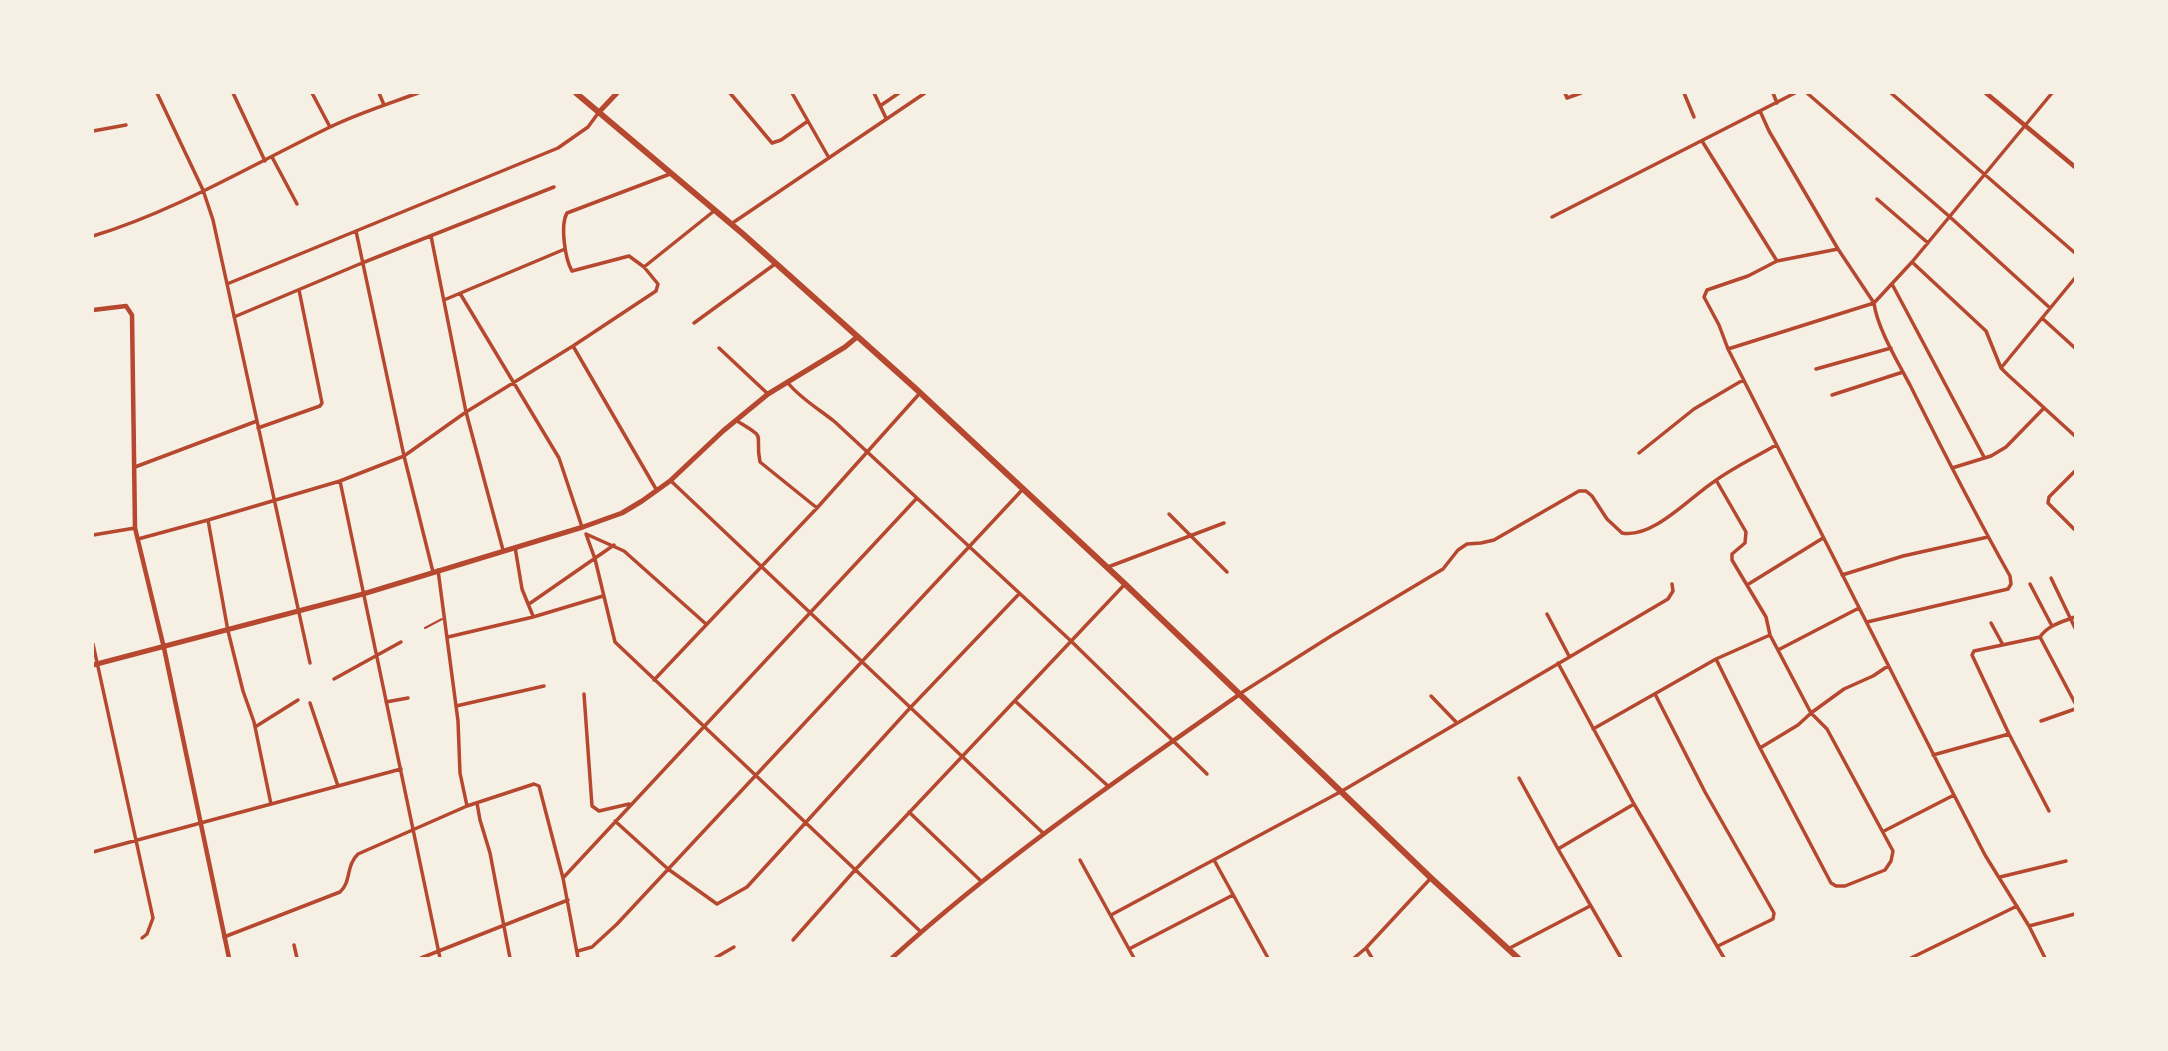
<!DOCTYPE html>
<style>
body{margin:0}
#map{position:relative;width:2168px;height:1051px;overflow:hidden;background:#f6efe4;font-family:"Sofia Sans Condensed",sans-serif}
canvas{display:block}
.frame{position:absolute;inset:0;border:94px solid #f6efe4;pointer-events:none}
</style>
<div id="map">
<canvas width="2168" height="1051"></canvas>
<div class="frame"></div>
</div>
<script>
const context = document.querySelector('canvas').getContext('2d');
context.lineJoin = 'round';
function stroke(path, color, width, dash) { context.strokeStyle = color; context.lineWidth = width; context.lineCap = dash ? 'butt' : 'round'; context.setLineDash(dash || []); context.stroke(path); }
stroke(new Path2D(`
 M 425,628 L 442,619`), '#b5482f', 2);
stroke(new Path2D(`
 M 157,93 L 203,190 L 213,220 L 310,663
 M 233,93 L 265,161
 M 312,93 L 330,127
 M 379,93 L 384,105
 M 730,93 L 772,143 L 781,140 L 808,121
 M 792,93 L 829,158
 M 874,93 L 886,118
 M 1565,93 L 1567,98 L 1581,93
 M 1684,93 L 1694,117
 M 1773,93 L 1777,103
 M 1807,93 L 1950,217 L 2050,308
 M 1891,93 L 2075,253
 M 880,106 L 899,93
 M 1760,111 L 1769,131 L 1838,249 L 1874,303 C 1877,328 1899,364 1911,387 C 1943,451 1975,514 2010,576 L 2011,584 L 2008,589 L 1867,622
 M 93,131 L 126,125
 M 1702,141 L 1777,261
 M 272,157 L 297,204
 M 1877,199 L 1928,243
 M 1552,217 L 1795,93
 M 731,224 L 925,93
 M 356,231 L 404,456 L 433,572
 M 93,236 C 175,211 250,166 328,128 C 356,114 388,104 418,93
 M 431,236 L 466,412 L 503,550
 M 1912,262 L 1986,331 L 2001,368 L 2008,375 L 2075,436
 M 644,267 L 714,211
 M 227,284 L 558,148 L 588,127 L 599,112
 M 1892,284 L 1984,457
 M 461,295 L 559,458 L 582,527
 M 444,300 L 565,249
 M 234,317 L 362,263 L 554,187
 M 2042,318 L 2075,348
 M 694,323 L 775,264
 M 573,346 L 656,489
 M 719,348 L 768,394
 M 1728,349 L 1719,325 L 1704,297 L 1707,290 L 1748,276 L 1777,261 L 1838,249
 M 2001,368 L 2075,278
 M 1816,369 L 1891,348
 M 788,383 C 801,399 819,409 835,422 L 1071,641 L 1207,774
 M 1832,395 L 1903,372
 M 737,421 C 769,440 754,432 760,462 L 817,508
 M 258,428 L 320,406 L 322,403 L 299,290
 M 1639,453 L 1694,409 L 1743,380
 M 135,467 L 257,421
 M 1952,468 L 1991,456 L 2006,447 L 2044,408
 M 2075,471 L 2049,497 L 2048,503 L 2075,530
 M 1716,480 L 1746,532 L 1745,543 L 1732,554 L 1732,560 L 1766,617 L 1770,635 L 1811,713 L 1827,729 L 1893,851 L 1891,861 L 1885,870 L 1845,886 L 1836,886 L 1831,883 L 1760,748 L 1716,659
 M 340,481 L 440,958
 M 671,481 L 1043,833
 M 1169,514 L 1227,572
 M 208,520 L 228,631 L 243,691 L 254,722 L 271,804
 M 586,534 L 595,559 L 615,642 L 921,932
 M 586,534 L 624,551 L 706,624
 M 93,535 L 135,528
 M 138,539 L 208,520 L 340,481 L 404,456 L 466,412 L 573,346 L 656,291 L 658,284 L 644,267 L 629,256 L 572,271 C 565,259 560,225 567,213 L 670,174
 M 515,547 L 522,589 L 533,616
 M 1108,567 L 1224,523
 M 438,570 L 458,721 L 460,773 L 467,806
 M 1842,575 L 1903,556 L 1988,537
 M 2051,578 L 2075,628
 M 2030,584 L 2052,626
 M 1747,585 L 1823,538
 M 529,604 L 614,545
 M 1547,614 L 1569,656
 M 1991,623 L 2003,645
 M 448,637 L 533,617 L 603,596
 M 2040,637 L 2075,703
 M 93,644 L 153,918 L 147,934 L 142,938
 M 1778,650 L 1859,608
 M 1558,663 L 1634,804 L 1724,958
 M 334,679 L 401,642
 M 654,680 L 817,508 L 920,393
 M 1241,693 L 1331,636 L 1443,569 L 1458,550 L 1467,544 L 1481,543 L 1494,540 L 1579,491 L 1586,491 L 1592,496 L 1607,519 L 1622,533 C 1653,539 1690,497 1715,481 C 1734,467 1756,457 1776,445
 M 584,694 L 592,806 L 599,811 L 629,804
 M 1655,694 L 1705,792 L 1774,913 L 1773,919 L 1718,946
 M 1431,696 L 1457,723
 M 1015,701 L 1108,786
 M 386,702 L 408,698
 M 310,703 L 338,786
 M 456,706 L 544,686
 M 2041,721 L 2075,709
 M 255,727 L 298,700
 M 1593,729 L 1716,659 L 1770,635
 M 1760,748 L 1798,725 L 1811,713 L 1844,689 L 1873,676 L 1888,666
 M 1933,755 L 2009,734
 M 1519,778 L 1558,849 L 1621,958
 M 477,803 L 480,820 L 490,853 L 510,958
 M 2049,811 L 2009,734 L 1972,655 L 1974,651 L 2040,637 C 2048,625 2062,622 2075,617
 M 909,812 L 982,882
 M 615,821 L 668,869 L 717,904 L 747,887 L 910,708 L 1019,594
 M 1884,831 L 1954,795
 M 1558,849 L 1634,804
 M 93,852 L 401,769
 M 1080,860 L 1134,958
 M 1214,860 L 1268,958
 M 2000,877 L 2066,861
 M 563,878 L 917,498
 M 1111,915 L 1342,791 L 1668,599 L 1673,591 L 1672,584
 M 2029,926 L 2075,914
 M 224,937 L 340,892 C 351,883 346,865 358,854 L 467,806 L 534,784 L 539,786 L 563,878 L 578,958
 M 793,940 L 855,870 L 1125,584
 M 294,945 L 297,958
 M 1366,948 L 1372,958
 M 1129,949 L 1233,895
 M 1508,949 L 1590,906
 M 578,951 L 592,947 L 617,924 L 1023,489
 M 421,958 L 568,900
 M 715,958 L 734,947
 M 1354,958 L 1366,948 L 1430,879
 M 1911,958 L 2017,906
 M 2045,958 L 2029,926 L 1985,855 L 1954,795 L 1728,349 L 1874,303 L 1912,262 L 2052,93`), '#b5482f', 3.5);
stroke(new Path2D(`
 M 1986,93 L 2075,167
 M 93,310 L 126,306 L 132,315 L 135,528 L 164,648 L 229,958
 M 892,958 C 1000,860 1120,778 1240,694`), '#b5482f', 4.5);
stroke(new Path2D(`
 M 599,112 L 617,93
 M 93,665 L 363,594 L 583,527 L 622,513 L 642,501 L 670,481 L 723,431 L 768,394 L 845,347 L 857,337`), '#b5482f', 5);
stroke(new Path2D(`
 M 576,93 L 743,234 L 915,388 L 1125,584 L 1431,878 L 1518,958`), '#b5482f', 6);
</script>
